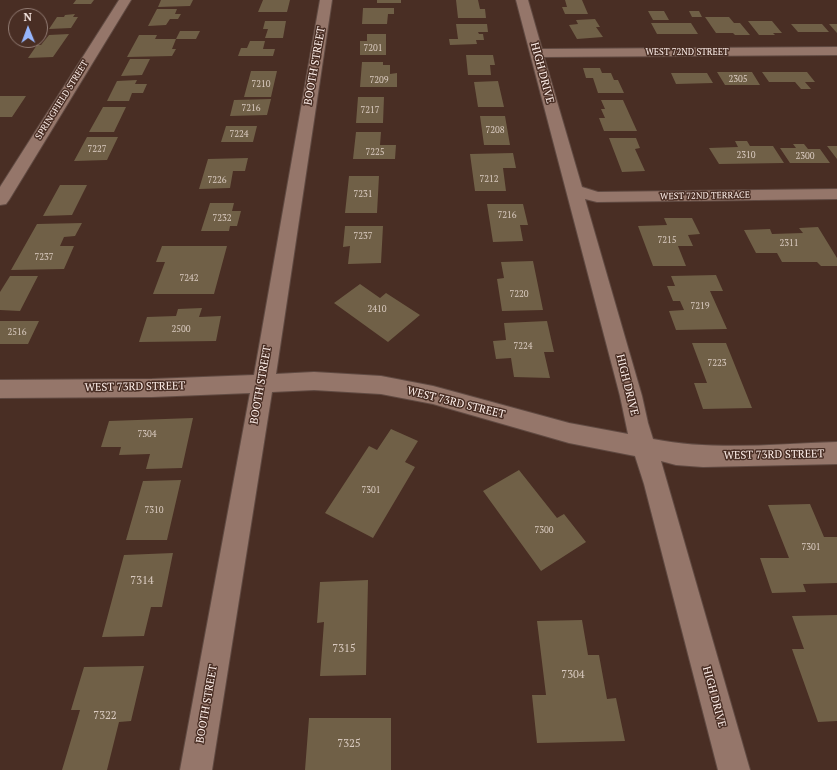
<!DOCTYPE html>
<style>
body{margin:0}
#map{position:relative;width:837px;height:770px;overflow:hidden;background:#492e24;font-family:"PT Serif",serif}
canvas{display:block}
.north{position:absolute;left:8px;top:8px;width:40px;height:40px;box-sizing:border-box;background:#492e24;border:1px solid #917b73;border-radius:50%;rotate:359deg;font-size:11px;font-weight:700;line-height:16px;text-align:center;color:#feefea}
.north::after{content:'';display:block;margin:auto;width:14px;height:18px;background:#96b6fd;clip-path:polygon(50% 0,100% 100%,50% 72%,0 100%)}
</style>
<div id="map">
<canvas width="837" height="770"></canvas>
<div class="north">N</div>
</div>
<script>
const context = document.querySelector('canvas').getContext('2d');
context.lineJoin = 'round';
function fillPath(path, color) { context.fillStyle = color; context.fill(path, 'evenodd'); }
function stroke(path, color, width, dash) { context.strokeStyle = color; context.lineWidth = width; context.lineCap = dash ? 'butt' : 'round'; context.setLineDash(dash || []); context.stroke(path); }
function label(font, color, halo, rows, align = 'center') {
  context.font = font + ' "PT Serif",serif'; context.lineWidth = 3; context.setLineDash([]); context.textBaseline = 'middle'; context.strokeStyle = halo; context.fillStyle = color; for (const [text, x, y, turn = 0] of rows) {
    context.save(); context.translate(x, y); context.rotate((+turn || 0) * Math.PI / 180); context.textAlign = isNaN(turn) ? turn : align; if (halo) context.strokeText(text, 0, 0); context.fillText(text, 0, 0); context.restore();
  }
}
fillPath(new Path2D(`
 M 76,0 L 94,0 L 91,4 L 73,4 Z
 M 161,0 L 193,0 L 190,6 L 158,7 Z
 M 263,0 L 290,0 L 287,12 L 258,12 Z
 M 377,0 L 401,0 L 401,3 L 377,3 Z
 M 456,0 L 478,0 L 480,9 L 485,9 L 486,18 L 458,18 Z
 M 565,0 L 582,0 L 588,14 L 565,14 L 562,7 L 567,7 Z
 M 363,8 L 394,8 L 394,14 L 388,14 L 387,24 L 362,24 Z
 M 157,9 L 177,9 L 175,14 L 181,14 L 178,19 L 170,19 L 166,25 L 148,26 Z
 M 648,11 L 664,11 L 669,20 L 653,20 Z
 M 689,11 L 699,11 L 702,17 L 692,17 Z
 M 75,14 L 73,17 L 78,17 L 71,28 L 49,29 L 57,17 L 64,17 L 65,15 Z
 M 705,17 L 729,17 L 734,23 L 740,23 L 750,35 L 735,35 L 733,33 L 716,33 Z
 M 595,19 L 600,27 L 596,27 L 603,37 L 577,39 L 569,25 L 578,24 L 576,20 Z
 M 265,21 L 286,21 L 283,38 L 265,38 L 268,29 L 263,29 Z
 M 748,21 L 772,21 L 782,33 L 773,33 L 775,35 L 759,35 Z
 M 651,23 L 691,23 L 698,34 L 657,34 Z
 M 456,24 L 487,24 L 488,32 L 478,32 L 479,34 L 483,34 L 484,40 L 476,40 L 477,44 L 450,45 L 449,39 L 458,39 Z
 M 791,24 L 822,24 L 829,32 L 798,32 Z
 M 829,24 L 837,24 L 837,33 Z
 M 180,31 L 200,31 L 196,39 L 176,39 Z
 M 69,34 L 53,57 L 28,58 L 37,45 L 41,45 L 49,35 Z
 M 367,34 L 386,34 L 386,55 L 360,55 L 360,41 L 367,41 Z
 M 139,35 L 157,35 L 155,39 L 176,39 L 172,49 L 176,49 L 172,56 L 127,57 Z
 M 250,41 L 265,41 L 263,49 L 275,49 L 273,56 L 238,56 L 241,48 L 247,48 Z
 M 466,55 L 493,55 L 495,65 L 490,65 L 491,75 L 468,75 Z
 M 130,59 L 150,59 L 142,75 L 121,76 Z
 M 362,62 L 383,62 L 383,65 L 390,65 L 390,74 L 397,73 L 397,87 L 360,87 Z
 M 583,68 L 600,68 L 602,73 L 611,73 L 614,80 L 618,80 L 624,93 L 598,93 L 593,78 L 586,78 Z
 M 251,71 L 277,71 L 271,97 L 244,97 Z
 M 717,72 L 752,72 L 760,85 L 725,85 Z
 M 762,72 L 807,72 L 815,82 L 805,82 L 811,89 L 801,89 L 795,82 L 769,82 Z
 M 671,73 L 707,73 L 713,83 L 676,84 Z
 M 137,80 L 135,84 L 147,84 L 143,93 L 132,93 L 129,101 L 107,101 L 117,81 Z
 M 498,81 L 504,107 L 478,107 L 474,82 Z
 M 0,96 L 26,96 L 12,117 L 0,117 Z
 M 358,97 L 384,97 L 383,123 L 356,123 Z
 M 271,99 L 267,115 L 230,116 L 234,100 Z
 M 601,100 L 623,100 L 637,131 L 604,131 L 599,118 L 605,118 L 601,109 L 605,109 Z
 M 103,107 L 126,107 L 114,132 L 89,132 Z
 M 480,116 L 505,116 L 510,145 L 484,145 Z
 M 226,126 L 257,126 L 253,142 L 221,142 Z
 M 356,132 L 381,132 L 380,145 L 396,145 L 395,159 L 353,159 Z
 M 87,137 L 118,137 L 107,160 L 74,161 Z
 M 609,138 L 636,138 L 640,148 L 635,149 L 645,171 L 622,172 Z
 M 735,141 L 747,141 L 750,146 L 773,146 L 784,163 L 719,164 L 709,148 L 738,147 Z
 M 793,144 L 804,144 L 808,149 L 820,149 L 830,163 L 790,163 L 780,148 L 796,148 Z
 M 827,146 L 837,146 L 837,159 Z
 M 513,153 L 516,168 L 503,168 L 506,191 L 475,191 L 470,154 Z
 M 248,158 L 245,171 L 233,171 L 230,188 L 199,189 L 208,159 Z
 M 349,176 L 379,176 L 377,213 L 345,213 Z
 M 60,185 L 87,185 L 72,215 L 43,216 Z
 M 210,203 L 234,203 L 232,211 L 241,211 L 237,226 L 230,226 L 229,231 L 201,231 Z
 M 487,204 L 523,204 L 528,225 L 520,225 L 523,241 L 493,242 Z
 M 664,218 L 692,218 L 700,234 L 688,235 L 693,246 L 678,246 L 686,266 L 653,266 L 638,226 L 667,225 Z
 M 82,223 L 75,236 L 64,237 L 60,246 L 74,246 L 64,269 L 11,270 L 37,224 Z
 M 345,226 L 383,226 L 381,263 L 348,264 L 350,246 L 343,247 Z
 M 818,227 L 837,258 L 837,266 L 821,266 L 817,262 L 782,262 L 777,253 L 756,253 L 744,230 L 770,229 L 772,234 L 803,233 L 799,228 Z
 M 162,246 L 227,246 L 214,294 L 153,294 L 165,262 L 156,262 Z
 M 533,261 L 543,310 L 502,311 L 497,279 L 504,278 L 501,262 Z
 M 716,275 L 723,291 L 710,291 L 727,329 L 676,330 L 669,311 L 684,310 L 680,301 L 673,301 L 667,286 L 675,286 L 671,276 Z
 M 10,276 L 38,276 L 20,311 L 0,310 L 0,292 Z
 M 360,284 L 380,298 L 386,293 L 420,315 L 388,342 L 334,303 Z
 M 202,308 L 199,317 L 221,316 L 216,341 L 139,342 L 147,317 L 176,316 L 178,309 Z
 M 0,321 L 39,321 L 28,344 L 0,344 Z
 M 547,321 L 554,352 L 544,352 L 550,378 L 514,377 L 511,358 L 496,359 L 493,341 L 506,340 L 504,323 Z
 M 692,343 L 726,343 L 752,408 L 703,409 L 694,383 L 707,383 Z
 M 193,418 L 182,468 L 146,469 L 150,454 L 119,455 L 121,447 L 101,447 L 109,421 Z
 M 391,429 L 418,441 L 405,462 L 415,467 L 373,538 L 325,513 L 369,446 L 377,450 Z
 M 519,470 L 557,518 L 564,514 L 586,542 L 541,571 L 483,491 Z
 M 181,480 L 167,540 L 126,540 L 143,481 Z
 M 810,504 L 824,537 L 837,537 L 837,583 L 803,584 L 806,592 L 772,593 L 760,558 L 789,558 L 768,505 Z
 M 173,553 L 162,607 L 151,607 L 144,636 L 102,637 L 124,555 Z
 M 368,580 L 366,675 L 320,676 L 324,622 L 317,623 L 320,582 Z
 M 837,615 L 837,721 L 818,722 L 792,649 L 804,649 L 792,616 Z
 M 582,620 L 588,655 L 599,655 L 607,699 L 616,698 L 625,741 L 537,743 L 532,695 L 546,695 L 537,621 Z
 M 144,666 L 131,721 L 119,722 L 107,770 L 62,770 L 80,710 L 71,710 L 84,667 Z
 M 309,718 L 391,718 L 391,770 L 305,770 Z`), '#706047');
const minor = new Path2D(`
 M 119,0 L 131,0 L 9,200 L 6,204 L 0,205 L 0,187 Z
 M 320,0 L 332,0 L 276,374 L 314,372 L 381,376 L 433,386 L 569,423 L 628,434 L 620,396 L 516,0 L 528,0 L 542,49 L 837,47 L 837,55 L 544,57 L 582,187 L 598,192 L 837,189 L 837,199 L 597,202 L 585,199 L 642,396 L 648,423 L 653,439 C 713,451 776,444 837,442 L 837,464 L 703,467 L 676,465 L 661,461 L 750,770 L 718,770 L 644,484 L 635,456 L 569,443 L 433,404 L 381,394 L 314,390 L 272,392 L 212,770 L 180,770 L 250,393 L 152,397 L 0,398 L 0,380 L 152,379 L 254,375 Z`);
stroke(minor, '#604a42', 2);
fillPath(minor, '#95766a');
label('9px', '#dacbc1', null, [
 ["7201",373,48],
 ["2305",738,79],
 ["7209",379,80],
 ["7210",261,84],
 ["7216",251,108],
 ["7217",370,110],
 ["7208",495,130],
 ["7224",239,134],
 ["7227",97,149],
 ["7225",375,152],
 ["2310",746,155],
 ["2300",805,156],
 ["7212",489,179],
 ["7226",217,180],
 ["7231",363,194],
 ["7216",507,215],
 ["7232",222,218],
 ["7237",363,236],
 ["7215",667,240],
 ["2311",789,243],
 ["7237",44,257],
 ["7242",189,278],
 ["7220",519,294],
 ["7219",700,306],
 ["2410",377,309],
 ["2500",181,329],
 ["2516",17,332],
 ["7224",523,346],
 ["7223",717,363],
 ["7304",147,434],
 ["7301",371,490],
 ["7310",154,510],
 ["7300",544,530],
 ["7301",811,547]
]);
label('9px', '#feefea', '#492e24', [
 ["WEST 72ND STREET",687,52],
 ["SPRINGFIELD STREET",62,100,-58],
 ["WEST 72ND TERRACE",705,196,-1]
]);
label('11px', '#feefea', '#492e24', [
 ["BOOTH STREET",315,66,-80],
 ["HIGH DRIVE",542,73,75],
 ["BOOTH STREET",261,385,-80],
 ["HIGH DRIVE",627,385,76],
 ["WEST 73RD STREET",135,387,-1],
 ["WEST 73RD STREET",456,403,14],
 ["WEST 73RD STREET",774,455,-1],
 ["HIGH DRIVE",714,697,75],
 ["BOOTH STREET",207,704,-80]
]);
label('11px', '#dacbc1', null, [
 ["7314",142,581],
 ["7315",344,649],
 ["7304",573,675],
 ["7322",105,716],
 ["7325",349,744]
]);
</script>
